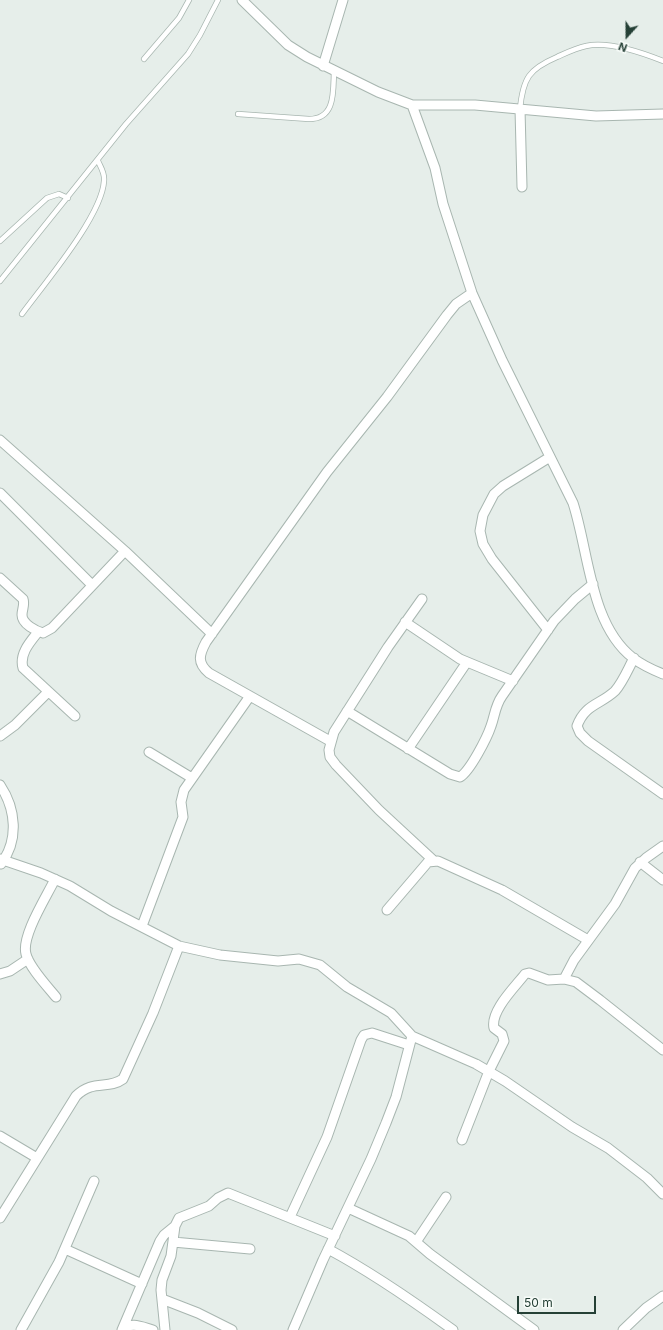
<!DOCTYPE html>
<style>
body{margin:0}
#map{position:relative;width:663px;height:1330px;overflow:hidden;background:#e6eeea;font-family:Inter,sans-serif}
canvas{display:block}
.north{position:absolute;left:607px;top:16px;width:40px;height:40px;-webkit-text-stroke:3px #f7fbf8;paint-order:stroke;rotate:201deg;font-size:11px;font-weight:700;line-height:16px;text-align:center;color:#254036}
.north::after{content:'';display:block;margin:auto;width:14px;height:18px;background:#254036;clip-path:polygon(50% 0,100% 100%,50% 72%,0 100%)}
.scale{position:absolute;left:517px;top:1296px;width:79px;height:18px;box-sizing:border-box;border:2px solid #254036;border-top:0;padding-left:5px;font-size:12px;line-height:14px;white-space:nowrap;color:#254036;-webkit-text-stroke:3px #f7fbf8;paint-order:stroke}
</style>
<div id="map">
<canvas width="663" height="1330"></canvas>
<div class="north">N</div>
<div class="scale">50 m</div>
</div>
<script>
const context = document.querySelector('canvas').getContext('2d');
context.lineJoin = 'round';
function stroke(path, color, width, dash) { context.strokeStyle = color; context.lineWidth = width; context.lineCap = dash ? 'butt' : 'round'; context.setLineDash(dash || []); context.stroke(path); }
const lane = new Path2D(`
 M 144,59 L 179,18 L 189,0
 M 520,109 C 523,78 529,69 557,57 C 566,53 576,48 586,46 C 608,41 643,53 663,61
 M 238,114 L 309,119 C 336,119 333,91 334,71
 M 0,241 L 47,198 L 59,194 L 68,198
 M 0,281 L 126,124 L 188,54 L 200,35 L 218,0
 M 22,314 C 44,284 102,216 104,181 C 105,173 101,168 98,161`);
const street = new Path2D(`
 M 242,0 L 288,45 L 307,57 L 378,92 L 412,105 L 475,105 L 596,116 L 663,114
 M 323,66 L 343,0
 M 412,105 L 435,168 L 443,204 L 472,293 L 502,360 L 573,503 C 589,552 590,625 633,658 C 642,665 653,670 663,674
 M 520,109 L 522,187
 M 0,440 L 125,551 L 212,634
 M 0,493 L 92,585
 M 0,578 L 23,599 C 25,605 22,609 22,615 C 22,624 36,631 43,633 L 52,628 L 125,551
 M 422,599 L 388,647 L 334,732 L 329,750 L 330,757 L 336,765 L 379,810 L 433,860
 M 405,622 L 460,659 L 513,681
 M 548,630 L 492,559 L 483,544 L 480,531 L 483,515 L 494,494 L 503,486 L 550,457
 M 38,632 C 30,642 19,654 23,668 L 75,716
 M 634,658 C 628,669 623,682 615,691 C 600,705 585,704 577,726 L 580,733 L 588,741 L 663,794
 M 347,711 L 450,774 L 460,777 C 470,771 487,738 491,726 C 495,715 495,706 502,696 L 554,621 L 575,599 L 593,584
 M 0,736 L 15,725 L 48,692
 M 330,741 L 209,673 C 197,663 199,655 206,642 L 327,472 L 387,397 L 447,315 L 456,304 L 472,293
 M 408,749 L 467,662
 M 149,752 L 192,778
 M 0,785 C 16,809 19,840 1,864
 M 0,859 L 41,873 L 70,886 L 111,911 L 179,946 L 220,955 L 278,961 L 299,959 L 320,965 L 347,987 L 391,1013 L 412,1036 L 476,1064 L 505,1081 L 572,1127 L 608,1148 L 647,1178 L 663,1194
 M 640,862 L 663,880
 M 55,879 C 47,896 21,936 26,954 C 29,967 47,986 56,997
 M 387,910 L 428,862 L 438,861 L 502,890 L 588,940
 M 142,926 L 183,817 L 181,802 L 184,790 L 250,696
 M 0,974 L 10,971 L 28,959
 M 564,979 L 574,960 L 615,904 L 635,868 L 646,858 L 663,846
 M 0,1136 L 37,1158
 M 462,1140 L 489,1071 L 504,1041 L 502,1034 L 494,1028 C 490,1011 515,987 525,974 L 529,973 L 548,980 L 564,979 L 576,982 L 600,1000 L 663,1050
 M 348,1208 L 409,1236 L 430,1254 L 534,1330
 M 290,1217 L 327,1137 L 361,1040 L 364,1035 L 372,1033 L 409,1045
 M 0,1218 L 76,1096 C 93,1079 108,1090 123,1079 L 153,1013 L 179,946
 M 173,1242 L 250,1249
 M 416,1242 L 446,1197
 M 65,1249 L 142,1284
 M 328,1249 C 373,1273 413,1301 453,1330
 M 162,1299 L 198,1313 L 232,1330
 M 21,1330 L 59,1262 L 94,1181
 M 122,1330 L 160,1241 L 164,1235 L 175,1226
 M 122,1330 C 131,1321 142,1327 153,1330
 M 165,1330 L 161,1290 L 162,1280 L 171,1256 L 175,1226 L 179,1218 L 209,1206 L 218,1198 L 228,1193 L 335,1236
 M 293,1330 L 323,1260 L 371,1159 L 386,1123 L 396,1097 L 412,1036
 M 623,1330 L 646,1308 L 663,1296`);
stroke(lane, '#a8b6b0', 6);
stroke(street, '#a8b6b0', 11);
stroke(lane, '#fff', 4.5);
stroke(street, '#fff', 9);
</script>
